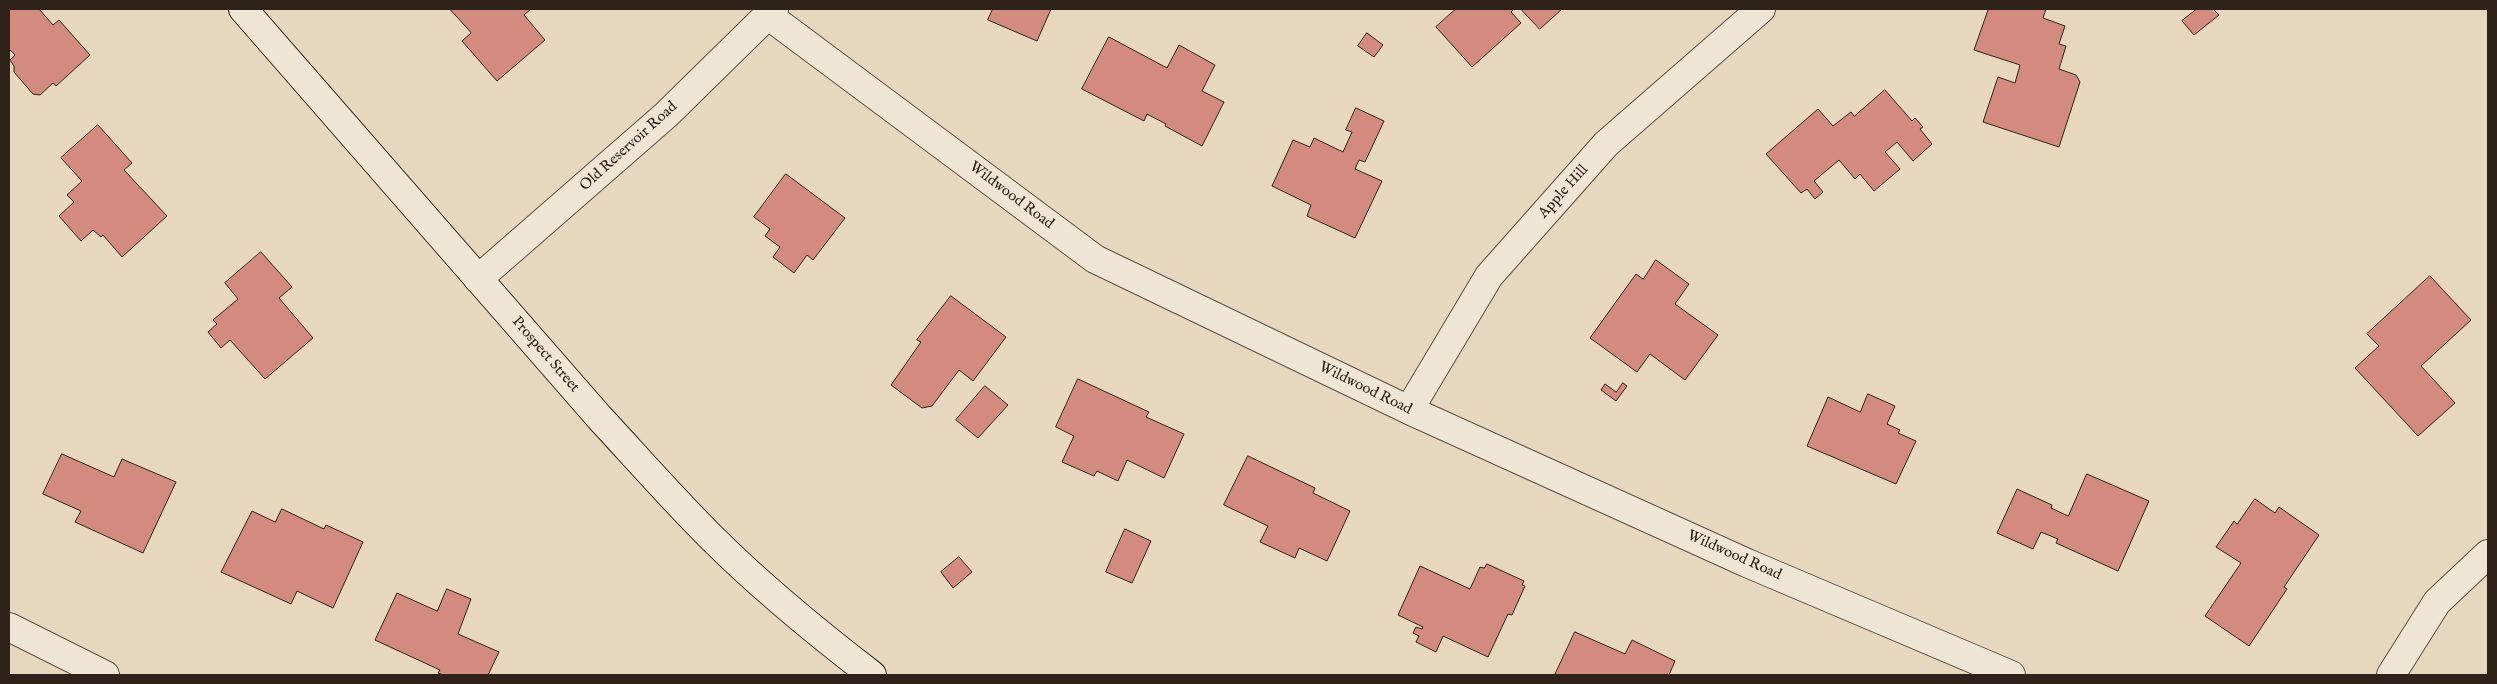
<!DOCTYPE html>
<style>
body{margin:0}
#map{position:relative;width:2497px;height:684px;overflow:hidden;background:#e7d7bf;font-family:"IM FELL English",serif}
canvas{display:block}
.frame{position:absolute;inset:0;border:10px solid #2f221a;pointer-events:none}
</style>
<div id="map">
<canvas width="2497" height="684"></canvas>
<div class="frame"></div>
</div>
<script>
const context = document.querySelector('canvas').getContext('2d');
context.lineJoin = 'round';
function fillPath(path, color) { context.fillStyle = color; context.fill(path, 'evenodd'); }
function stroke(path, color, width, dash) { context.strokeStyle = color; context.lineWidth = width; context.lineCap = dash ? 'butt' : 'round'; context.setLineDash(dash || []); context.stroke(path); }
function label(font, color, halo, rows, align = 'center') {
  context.font = font + ' "IM FELL English",serif'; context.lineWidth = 4; context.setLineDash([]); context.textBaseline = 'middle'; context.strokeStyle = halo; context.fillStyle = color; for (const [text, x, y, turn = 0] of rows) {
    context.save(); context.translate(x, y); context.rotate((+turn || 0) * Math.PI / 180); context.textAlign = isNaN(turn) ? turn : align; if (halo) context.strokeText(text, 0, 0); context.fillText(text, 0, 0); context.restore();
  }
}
const building = new Path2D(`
 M 9,9 L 39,9 L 53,25 L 59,20 L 90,55 L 56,86 L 53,83 L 40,95 L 33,94 L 14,72 L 14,66 L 10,60 L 15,55 L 9,49 Z
 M 450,9 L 531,9 L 524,15 L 545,40 L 497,81 L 462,41 L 471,33 Z
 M 993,9 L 1051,9 L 1037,41 L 988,20 Z
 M 1456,9 L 1514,9 L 1511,12 L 1521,23 L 1472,67 L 1436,27 Z
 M 1521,9 L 1562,9 L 1540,29 Z
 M 1985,9 L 2046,9 L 2043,18 L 2065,26 L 2059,44 L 2066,46 L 2059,69 L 2076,75 L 2080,82 L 2059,147 L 1983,122 L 1998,77 L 2015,83 L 2020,65 L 1974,50 L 1988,10 Z
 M 2197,9 L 2213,9 L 2219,15 L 2194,35 L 2182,21 Z
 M 1367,33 L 1383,45 L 1374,57 L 1358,46 Z
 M 1109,37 L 1167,68 L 1179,45 L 1215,65 L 1202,91 L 1224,102 L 1202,146 L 1165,126 L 1166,124 L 1147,114 L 1144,121 L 1082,89 Z
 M 1885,90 L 1912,121 L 1915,118 L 1923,127 L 1920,129 L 1932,144 L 1913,161 L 1897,142 L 1885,152 L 1900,169 L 1874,191 L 1860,174 L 1855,179 L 1839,160 L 1814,181 L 1823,192 L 1815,199 L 1807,189 L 1801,193 L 1766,154 L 1818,109 L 1833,126 L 1851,112 L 1854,116 Z
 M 1356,108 L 1384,121 L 1365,162 L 1359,160 L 1355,169 L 1382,181 L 1355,238 L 1307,216 L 1311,205 L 1272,186 L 1293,140 L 1310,147 L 1314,138 L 1343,152 L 1352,132 L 1346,130 Z
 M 98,125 L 132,163 L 124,170 L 167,216 L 122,257 L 103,235 L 101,237 L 93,230 L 81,241 L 59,216 L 74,202 L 67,195 L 82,181 L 61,158 Z
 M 786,174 L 845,218 L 813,260 L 807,255 L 794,273 L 773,257 L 780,247 L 765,236 L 770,229 L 754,217 Z
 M 261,252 L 292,287 L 279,298 L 313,338 L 265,379 L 230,340 L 221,348 L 208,332 L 217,324 L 213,320 L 238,299 L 225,283 Z
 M 1656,260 L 1689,284 L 1675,304 L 1718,335 L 1685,380 L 1650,354 L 1637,372 L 1590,338 L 1636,274 L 1643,279 Z
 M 2430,276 L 2471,320 L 2421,366 L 2455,403 L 2418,436 L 2355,368 L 2379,346 L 2367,334 Z
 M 951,296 L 1006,337 L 973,381 L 959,370 L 932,406 L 922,408 L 891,385 L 921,342 L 917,340 Z
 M 1078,379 L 1149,412 L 1146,417 L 1184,434 L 1164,478 L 1127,460 L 1118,481 L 1097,471 L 1094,476 L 1062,462 L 1074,436 L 1056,427 Z
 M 1623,383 L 1627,386 L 1616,401 L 1601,390 L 1605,384 L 1616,392 Z
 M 985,386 L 1008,405 L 978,438 L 956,420 Z
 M 1868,394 L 1895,406 L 1887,424 L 1900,430 L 1898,433 L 1916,441 L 1896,484 L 1807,446 L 1828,397 L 1860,412 Z
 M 62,454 L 114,477 L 122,459 L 176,482 L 143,553 L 75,522 L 81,511 L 43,494 Z
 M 1248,456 L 1315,488 L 1313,493 L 1350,511 L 1327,561 L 1299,548 L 1295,558 L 1260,542 L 1268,526 L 1224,505 Z
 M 2087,474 L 2149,501 L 2118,571 L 2056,543 L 2058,539 L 2041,532 L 2033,549 L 1997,533 L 2017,489 L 2052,505 L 2051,508 L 2068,516 Z
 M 2255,499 L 2275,513 L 2279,507 L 2319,535 L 2284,587 L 2287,589 L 2249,646 L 2205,616 L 2241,563 L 2216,547 L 2234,521 L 2237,524 Z
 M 282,509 L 324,529 L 326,525 L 363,542 L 333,608 L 297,591 L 291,604 L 221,572 L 252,511 L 275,522 Z
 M 1125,529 L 1151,541 L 1132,583 L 1106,572 Z
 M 959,557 L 972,572 L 953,588 L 941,572 Z
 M 1487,564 L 1524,581 L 1522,585 L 1525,586 L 1512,615 L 1508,614 L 1488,657 L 1443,636 L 1436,652 L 1416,642 L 1419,636 L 1413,633 L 1416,627 L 1422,629 L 1423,627 L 1398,615 L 1420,566 L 1470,589 L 1480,567 L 1484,568 Z
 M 447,589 L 471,599 L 458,634 L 499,652 L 488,675 L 443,675 L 438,673 L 440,670 L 375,640 L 397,593 L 437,611 Z
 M 1575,632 L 1625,654 L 1632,640 L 1675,661 L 1669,675 L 1555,675 Z`);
fillPath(building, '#d38b7f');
stroke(building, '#2f221a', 1);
const street = new Path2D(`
 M 769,16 L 1095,259 L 1409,410 L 1747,563 L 2011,675
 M 478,279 L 666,115 L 774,9
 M 1409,410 L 1489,276 L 1606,144 L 1761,9
 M 9,627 L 105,675
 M 2391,675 L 2437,602 L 2488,554`);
const secondary = new Path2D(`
 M 243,9 L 599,417 C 636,457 672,498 711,537 C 761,587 816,632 872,675`);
stroke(street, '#5d4f43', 30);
stroke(secondary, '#2f221a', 30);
stroke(street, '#efe5d5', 28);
stroke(secondary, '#efe5d5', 28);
label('15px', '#2f221a', '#efe5d5', [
 ["Old Reservoir Road",629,147,-42],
 ["Apple Hill",1564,192,-48],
 ["Wildwood Road",1011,196,37],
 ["Prospect Street",545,355,49],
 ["Wildwood Road",1365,389,26],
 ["Wildwood Road",1734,556,24]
]);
</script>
